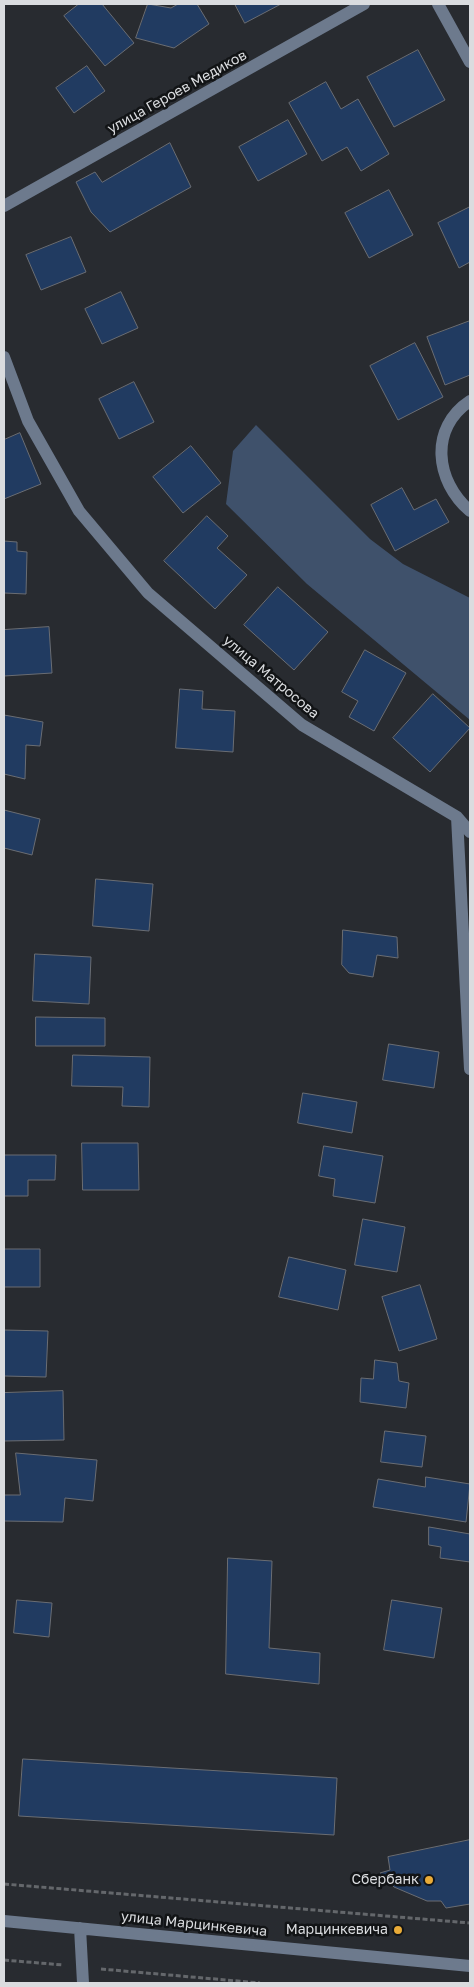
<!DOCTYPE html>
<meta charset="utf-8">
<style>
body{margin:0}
#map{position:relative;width:474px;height:1987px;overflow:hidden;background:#282b30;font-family:"Golos Text",sans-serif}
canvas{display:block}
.frame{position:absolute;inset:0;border:5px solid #dadcdf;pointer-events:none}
</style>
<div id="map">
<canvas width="474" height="1987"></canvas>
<div class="frame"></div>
</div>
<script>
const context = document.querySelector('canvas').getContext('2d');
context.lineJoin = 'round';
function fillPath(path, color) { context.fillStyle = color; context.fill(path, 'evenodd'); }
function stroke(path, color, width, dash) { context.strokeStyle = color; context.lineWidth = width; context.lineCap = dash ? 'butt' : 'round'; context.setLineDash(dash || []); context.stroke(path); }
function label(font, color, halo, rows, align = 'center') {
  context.font = font + ' "Golos Text",sans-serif'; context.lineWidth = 5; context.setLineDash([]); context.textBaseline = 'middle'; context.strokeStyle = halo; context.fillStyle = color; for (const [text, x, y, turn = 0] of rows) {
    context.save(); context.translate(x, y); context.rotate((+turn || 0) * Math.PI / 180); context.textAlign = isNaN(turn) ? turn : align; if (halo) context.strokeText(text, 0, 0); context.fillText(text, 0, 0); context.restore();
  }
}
fillPath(new Path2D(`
 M 256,425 L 370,539 L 403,564 L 470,598 L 470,720 L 307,584 L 226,504 L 233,451 Z`), '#3f516b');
const building = new Path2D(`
 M 79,4 L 102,4 L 134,43 L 105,66 L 64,16 Z
 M 148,4 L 171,8 L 178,4 L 197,4 L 209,24 L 174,48 L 136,38 Z
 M 235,4 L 281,4 L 245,23 Z
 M 418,50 L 445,100 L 394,127 L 367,77 Z
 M 87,66 L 105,91 L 74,113 L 56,88 Z
 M 326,82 L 341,109 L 358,99 L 389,154 L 361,171 L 347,147 L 322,161 L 289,103 Z
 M 288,120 L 307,154 L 258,181 L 239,147 Z
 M 170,143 L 191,187 L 110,232 L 91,212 L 76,182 L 95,172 L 102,182 Z
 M 389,190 L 413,235 L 369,258 L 345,213 Z
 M 470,207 L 470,262 L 459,268 L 438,223 Z
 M 71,237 L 86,272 L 41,290 L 26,255 Z
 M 121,292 L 138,328 L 102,344 L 85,309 Z
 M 470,321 L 470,375 L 445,385 L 427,337 Z
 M 415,343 L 443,397 L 398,420 L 370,366 Z
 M 134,382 L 154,422 L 119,439 L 99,399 Z
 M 20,433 L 41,484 L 4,499 L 4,440 Z
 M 191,446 L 221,483 L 183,513 L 153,477 Z
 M 402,488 L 414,510 L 436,499 L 449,522 L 395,551 L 371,505 Z
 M 207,516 L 228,536 L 217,548 L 247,575 L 215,609 L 164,561 Z
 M 4,541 L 17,542 L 17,551 L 27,552 L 26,594 L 4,593 Z
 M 278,587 L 328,632 L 294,670 L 244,625 Z
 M 49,627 L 52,673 L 4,676 L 4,630 Z
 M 365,650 L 406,673 L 374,731 L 349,717 L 358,701 L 342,692 Z
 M 180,689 L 203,691 L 202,709 L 235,711 L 233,752 L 176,748 Z
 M 433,694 L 470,728 L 430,772 L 393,738 Z
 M 4,715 L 43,722 L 40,746 L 26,745 L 25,779 L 4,774 Z
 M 4,810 L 40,819 L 32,855 L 4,848 Z
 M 96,879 L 153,884 L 149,931 L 93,926 Z
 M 343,930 L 397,937 L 398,958 L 377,955 L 373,977 L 349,973 L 342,965 Z
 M 35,954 L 91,957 L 89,1004 L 33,1001 Z
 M 36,1017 L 105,1018 L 105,1046 L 36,1046 Z
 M 389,1044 L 439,1052 L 434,1088 L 383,1080 Z
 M 73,1055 L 150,1057 L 149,1107 L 122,1106 L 123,1087 L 72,1086 Z
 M 303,1093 L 357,1102 L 352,1133 L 298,1123 Z
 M 82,1143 L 138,1143 L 139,1190 L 83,1190 Z
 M 324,1146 L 383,1156 L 375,1203 L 333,1196 L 335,1179 L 319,1176 Z
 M 4,1155 L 56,1155 L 55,1180 L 28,1180 L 28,1196 L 4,1196 Z
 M 363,1219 L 405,1227 L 397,1272 L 355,1265 Z
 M 4,1249 L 40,1249 L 40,1287 L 4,1287 Z
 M 289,1257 L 346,1270 L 338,1310 L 279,1297 Z
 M 420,1285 L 437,1339 L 399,1351 L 382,1297 Z
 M 4,1330 L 48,1331 L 46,1377 L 4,1376 Z
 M 375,1360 L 397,1363 L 399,1381 L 409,1383 L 406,1408 L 360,1402 L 361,1378 L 373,1379 Z
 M 63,1391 L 64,1440 L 4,1441 L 4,1393 Z
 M 385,1431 L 426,1436 L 422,1467 L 381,1462 Z
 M 16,1453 L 97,1460 L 93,1501 L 65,1498 L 63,1522 L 4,1521 L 4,1495 L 20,1495 Z
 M 426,1477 L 470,1484 L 466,1522 L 373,1507 L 378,1479 L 425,1487 Z
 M 429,1527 L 470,1534 L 470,1562 L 440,1558 L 441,1547 L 429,1545 Z
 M 228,1558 L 272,1561 L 269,1648 L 320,1653 L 319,1684 L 226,1674 Z
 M 17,1600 L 52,1603 L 49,1637 L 14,1633 Z
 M 392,1600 L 442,1608 L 434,1658 L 384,1650 Z
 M 23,1759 L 337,1778 L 334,1835 L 19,1816 Z
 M 470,1840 L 470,1904 L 446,1908 L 441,1901 L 427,1901 L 394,1887 L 380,1873 L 390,1870 L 388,1857 Z`);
fillPath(building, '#213b61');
stroke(building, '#6a6d73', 1);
stroke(new Path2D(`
 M 4,1884 L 470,1923
 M 4,1960 L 63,1965
 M 101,1969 L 260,1983`), '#64676b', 3, [5, 2.5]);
stroke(new Path2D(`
 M 438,4 L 470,62
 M 4,206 L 364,4
 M 4,357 L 28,421 L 79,511 L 148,593 L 302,725 L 457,817 L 470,832
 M 470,401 C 429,428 435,481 470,511
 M 457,817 L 470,1069
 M 4,1921 L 470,1966
 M 80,1928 L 83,1983`), '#6d7a8d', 12);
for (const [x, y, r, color] of [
 [429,1880,5,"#e9ab38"],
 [398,1930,5,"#e9ab38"]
]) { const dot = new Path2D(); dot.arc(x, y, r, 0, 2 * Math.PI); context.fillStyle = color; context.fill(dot); stroke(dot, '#121416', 2); }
label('14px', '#dadcdf', '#121416', [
 ["улица Героев Медиков",177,92,-29],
 ["улица Матросова",271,677,40],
 ["улица Марцинкевича",194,1924,6]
]);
label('14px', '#dadcdf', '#121416', [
 ["Сбербанк",419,1880],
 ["Марцинкевича",388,1930]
], 'right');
</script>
